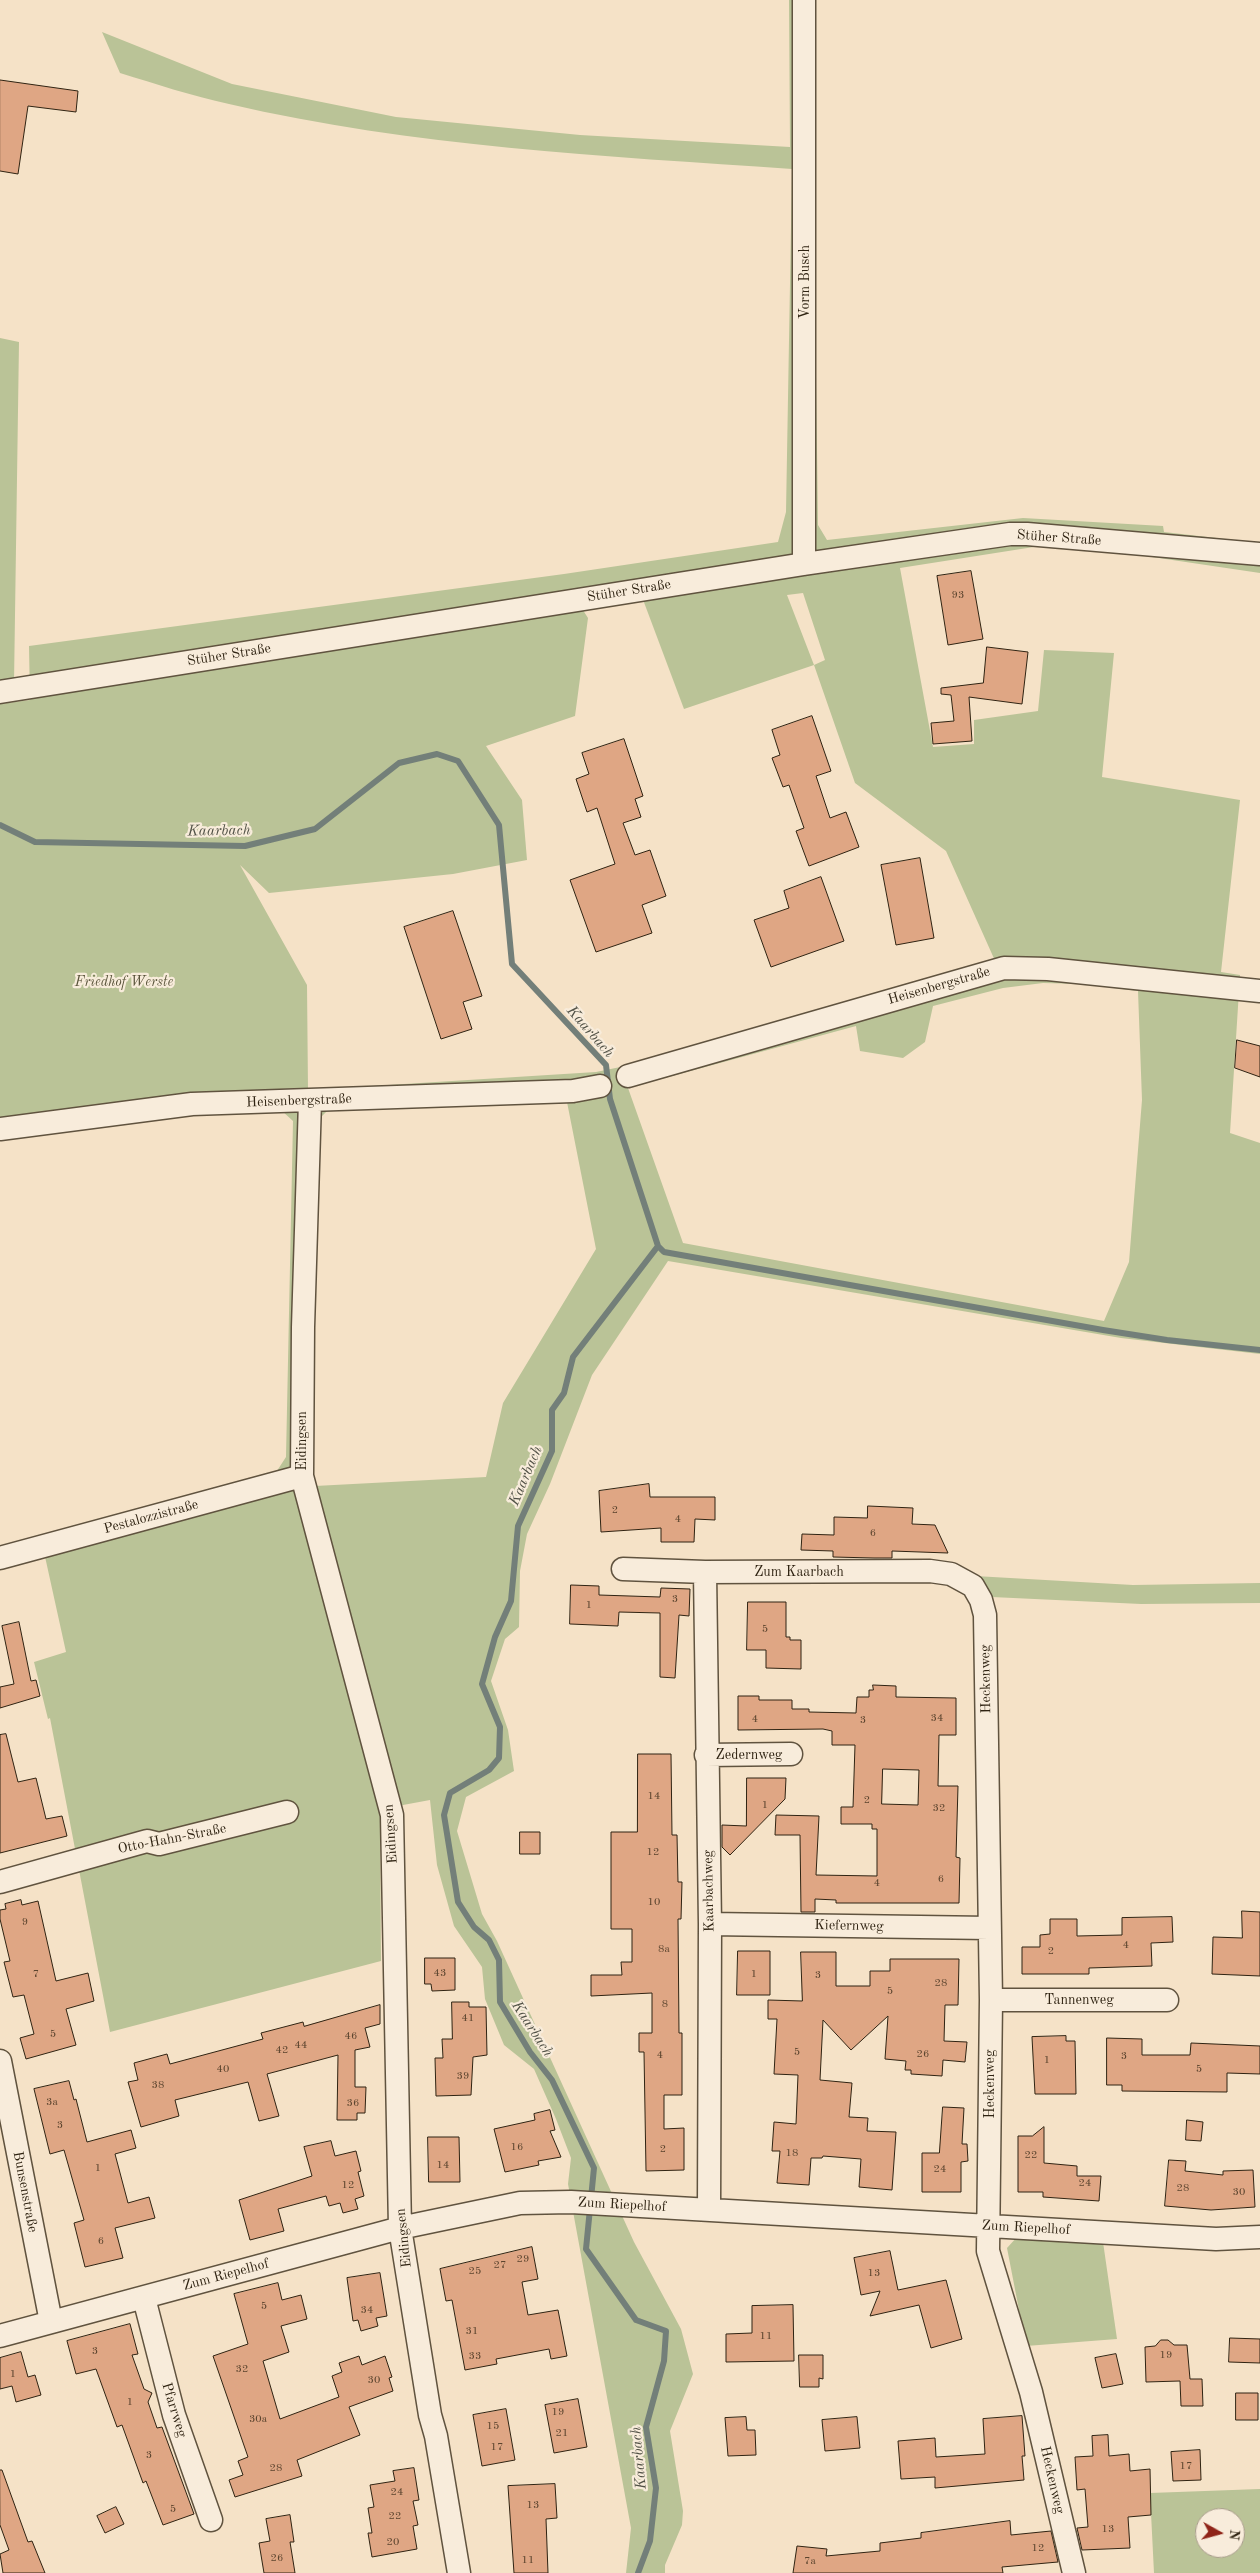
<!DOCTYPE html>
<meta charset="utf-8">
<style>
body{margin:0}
#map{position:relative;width:1260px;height:2573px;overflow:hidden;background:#f5e2c7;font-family:"Old Standard TT",serif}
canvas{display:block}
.north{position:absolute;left:1195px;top:2508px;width:50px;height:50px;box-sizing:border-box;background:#f8ecdb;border:1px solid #a89c8b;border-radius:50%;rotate:97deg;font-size:14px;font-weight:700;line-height:20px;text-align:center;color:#2f2312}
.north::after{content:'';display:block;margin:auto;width:18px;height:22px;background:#8f2418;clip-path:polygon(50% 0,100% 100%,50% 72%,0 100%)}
</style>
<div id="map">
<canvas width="1260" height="2573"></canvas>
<div class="north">N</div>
</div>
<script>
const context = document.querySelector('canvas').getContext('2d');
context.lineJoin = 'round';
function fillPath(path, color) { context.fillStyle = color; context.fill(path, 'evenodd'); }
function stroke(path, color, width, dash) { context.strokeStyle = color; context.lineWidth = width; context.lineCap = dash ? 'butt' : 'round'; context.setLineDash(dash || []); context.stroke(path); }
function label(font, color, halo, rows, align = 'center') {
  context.font = font + ' "Old Standard TT",serif'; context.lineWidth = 4.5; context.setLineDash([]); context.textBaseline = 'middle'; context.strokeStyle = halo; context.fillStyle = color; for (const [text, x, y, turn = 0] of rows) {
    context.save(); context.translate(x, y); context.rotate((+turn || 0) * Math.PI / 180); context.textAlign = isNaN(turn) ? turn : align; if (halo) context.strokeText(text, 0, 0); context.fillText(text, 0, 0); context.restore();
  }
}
fillPath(new Path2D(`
 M 789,0 L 811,0 L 818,525 L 827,540 L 1023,518 L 1163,526 L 1164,532 L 1260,543 L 1260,573 L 1125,553 L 1040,546 L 900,568 L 933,747 L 974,744 L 974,720 L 1038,711 L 1044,650 L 1114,653 L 1102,777 L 1240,800 L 1221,972 L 1240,975 L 1230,1133 L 1260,1143 L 1260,1354 L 1121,1338 L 668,1261 L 592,1375 L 550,1484 L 527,1534 L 520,1571 L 519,1627 L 505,1639 L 491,1681 L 508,1730 L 514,1771 L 466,1797 L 457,1831 L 482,1914 L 497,1941 L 634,2242 L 681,2329 L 693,2374 L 670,2431 L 683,2511 L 682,2525 L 665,2565 L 665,2573 L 626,2573 L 631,2528 L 568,2184 L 571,2158 L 556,2119 L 534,2069 L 504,2045 L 485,1999 L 482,1967 L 454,1926 L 437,1865 L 430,1800 L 403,1805 L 380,1815 L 381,1961 L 110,2032 L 50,1718 L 48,1719 L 34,1662 L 66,1652 L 44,1552 L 273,1477 L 286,1457 L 293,1121 L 281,1110 L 189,1114 L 128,1120 L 0,1141 L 0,704 L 30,700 L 29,646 L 564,574 L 778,542 L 786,512 L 792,169 C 604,156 413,147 229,104 C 192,96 156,84 120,73 L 102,32 L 232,84 L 396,117 L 580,135 L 790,147 ZM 803,593 L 825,660 L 814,665 L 787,595 ZM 642,597 L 684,709 L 814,665 L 855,783 L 946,851 L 996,963 L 635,1064 L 596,1072 L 308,1090 L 307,985 L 240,865 L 269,893 L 453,874 L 527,860 L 522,800 L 486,746 L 575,716 L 588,618 L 581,607 ZM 1043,983 L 1082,984 L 1138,991 L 1142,1100 L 1129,1262 L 1104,1321 L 683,1243 L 628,1088 L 856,1026 L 860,1051 L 903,1058 L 925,1042 L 933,1006 L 1003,988 ZM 566,1097 L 596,1249 L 503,1403 L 486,1477 L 315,1486 L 312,1473 L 318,1120 L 330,1108 Z
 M 0,338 L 19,342 L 14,683 L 0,685 Z
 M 975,1576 L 1133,1585 L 1260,1583 L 1260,1603 L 1141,1604 L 992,1597 Z
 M 1017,2237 L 1103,2242 L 1117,2339 L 1026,2346 L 1007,2248 Z
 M 1260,2489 L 1260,2573 L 1154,2573 L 1150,2493 ZM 1205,2518 L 1235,2518 L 1235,2548 L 1205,2548 Z`), '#bac397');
stroke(new Path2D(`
 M 0,825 L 35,842 L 245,846 L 315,829 L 399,763 L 437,754 L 458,761 L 499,825 L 512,964 L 606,1065 L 610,1099 L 658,1246 L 573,1357 L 564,1393 L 552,1410 L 552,1451 L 518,1526 L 511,1601 L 495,1637 L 482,1684 L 500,1727 L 499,1758 L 489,1770 L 450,1793 L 444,1815 L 458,1902 L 474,1927 L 489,1940 L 499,1960 L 500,2002 L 530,2052 L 552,2080 L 594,2168 L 586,2249 L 636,2320 L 666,2331 L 664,2361 L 646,2427 L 656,2488 L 650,2541 L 638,2573
 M 658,1246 L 664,1252 L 1103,1330 L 1167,1340 L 1260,1350`), '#737f79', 6);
const building = new Path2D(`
 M 0,80 L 78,91 L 76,112 L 28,106 L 18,174 L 0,171 Z
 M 971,571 L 983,639 L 948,645 L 937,576 Z
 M 987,647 L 1028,652 L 1022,704 L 969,697 L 972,741 L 933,744 L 931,723 L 954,721 L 951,695 L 941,694 L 941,688 L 983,683 Z
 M 812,716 L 831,771 L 816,776 L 830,818 L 846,812 L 859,847 L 809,866 L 796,831 L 804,828 L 789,785 L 783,787 L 772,758 L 780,755 L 772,730 Z
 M 624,739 L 643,796 L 635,799 L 641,817 L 623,823 L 635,855 L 650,850 L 666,896 L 642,905 L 652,933 L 596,952 L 570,880 L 615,864 L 597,808 L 587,812 L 576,779 L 589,774 L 582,753 Z
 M 920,858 L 934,938 L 896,945 L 881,865 Z
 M 821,877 L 844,941 L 771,967 L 754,920 L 789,908 L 784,891 Z
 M 453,911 L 482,996 L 463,1002 L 472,1029 L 441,1039 L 404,927 Z
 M 1237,1040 L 1260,1046 L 1260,1077 L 1235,1068 Z
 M 649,1484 L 650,1497 L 715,1497 L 715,1520 L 695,1519 L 694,1542 L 661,1542 L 661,1528 L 601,1532 L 599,1491 Z
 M 868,1506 L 913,1508 L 912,1524 L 935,1525 L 948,1553 L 892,1551 L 892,1558 L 874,1558 L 833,1557 L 833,1551 L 801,1550 L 802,1534 L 834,1535 L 834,1517 L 867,1518 Z
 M 571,1585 L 599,1586 L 599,1595 L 660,1597 L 661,1588 L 690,1589 L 689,1616 L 679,1615 L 675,1678 L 660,1677 L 660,1613 L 619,1612 L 618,1626 L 570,1624 Z
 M 748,1602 L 786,1602 L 786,1637 L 790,1637 L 790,1640 L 801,1640 L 801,1669 L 766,1668 L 766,1650 L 747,1650 Z
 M 19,1622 L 31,1681 L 36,1680 L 40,1696 L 0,1708 L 0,1687 L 14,1684 L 2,1626 Z
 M 873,1685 L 896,1686 L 896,1697 L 956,1698 L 956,1735 L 939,1735 L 938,1786 L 958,1786 L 956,1857 L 960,1858 L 959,1903 L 836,1903 L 836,1900 L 815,1899 L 815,1912 L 801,1912 L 800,1835 L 775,1835 L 776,1815 L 819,1816 L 816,1875 L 877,1876 L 877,1829 L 872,1829 L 872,1824 L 841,1824 L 841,1807 L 853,1807 L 855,1745 L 832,1745 L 832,1731 L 823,1729 L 738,1730 L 738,1696 L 759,1696 L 759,1700 L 792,1700 L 792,1709 L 809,1709 L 809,1712 L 856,1713 L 857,1697 L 869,1697 L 869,1690 L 873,1690 ZM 883,1769 L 919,1770 L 918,1805 L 882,1804 Z
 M 6,1734 L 18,1782 L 36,1778 L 46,1819 L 62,1816 L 67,1836 L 0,1853 L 0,1735 Z
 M 638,1754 L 671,1754 L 672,1835 L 677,1835 L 678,1882 L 682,1882 L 681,1919 L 678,1919 L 679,2033 L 682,2033 L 682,2095 L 664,2095 L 664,2129 L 684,2128 L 684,2170 L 646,2171 L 644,2052 L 639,2052 L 639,2033 L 652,2033 L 652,1993 L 591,1996 L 591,1975 L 622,1975 L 621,1962 L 632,1962 L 632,1929 L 611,1929 L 611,1832 L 637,1832 Z
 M 747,1778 L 786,1778 L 785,1799 L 730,1855 L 722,1847 L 722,1825 L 746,1826 Z
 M 520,1832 L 540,1832 L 540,1854 L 520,1854 Z
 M 21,1900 L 22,1905 L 38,1901 L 56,1981 L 88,1973 L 94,2001 L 66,2009 L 76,2045 L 26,2059 L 20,2038 L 34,2034 L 24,1995 L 13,1997 L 4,1962 L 10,1961 L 0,1919 L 0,1910 L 6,1909 L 5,1904 Z
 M 1242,1911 L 1260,1912 L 1260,1976 L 1212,1974 L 1213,1937 L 1242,1938 Z
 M 1172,1917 L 1173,1942 L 1151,1943 L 1152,1966 L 1089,1968 L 1089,1974 L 1022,1974 L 1022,1947 L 1040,1947 L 1040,1935 L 1050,1934 L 1050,1919 L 1077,1919 L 1077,1936 L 1122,1935 L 1122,1918 Z
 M 738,1951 L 770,1951 L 770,1995 L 737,1995 Z
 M 801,1952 L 836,1952 L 836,1986 L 870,1986 L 870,1971 L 890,1971 L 890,1959 L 959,1959 L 958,2005 L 945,2005 L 944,2041 L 967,2042 L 965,2062 L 943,2060 L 942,2076 L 911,2074 L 911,2070 L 905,2070 L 906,2061 L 885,2059 L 888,2016 L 851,2050 L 823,2020 L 820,2080 L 852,2083 L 849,2117 L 868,2118 L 867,2131 L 896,2132 L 892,2190 L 859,2187 L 861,2159 L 823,2156 L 822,2158 L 811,2158 L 809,2185 L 777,2183 L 780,2151 L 772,2151 L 774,2122 L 796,2124 L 798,2075 L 774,2074 L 777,2019 L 768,2019 L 768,2000 L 802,2001 Z
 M 425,1958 L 455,1958 L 455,1990 L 432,1991 L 431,1984 L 425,1984 Z
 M 452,2002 L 469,2002 L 469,2007 L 486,2007 L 487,2055 L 473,2057 L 471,2095 L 436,2096 L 435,2058 L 443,2058 L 442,2039 L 452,2039 Z
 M 380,2005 L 380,2024 L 365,2028 L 370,2047 L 355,2050 L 355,2087 L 366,2087 L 365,2113 L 357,2113 L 357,2120 L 337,2120 L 338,2055 L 267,2074 L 279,2116 L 259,2121 L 248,2082 L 175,2100 L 179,2116 L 141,2127 L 128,2082 L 138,2080 L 134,2063 L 167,2054 L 170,2064 L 263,2039 L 261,2033 L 303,2022 L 304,2026 Z
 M 1066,2036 L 1066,2041 L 1075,2041 L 1076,2094 L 1035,2094 L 1032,2037 Z
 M 1107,2038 L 1142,2039 L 1142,2055 L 1190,2055 L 1191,2043 L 1260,2046 L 1260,2074 L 1227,2073 L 1227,2092 L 1122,2091 L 1122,2085 L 1107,2085 Z
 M 69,2081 L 74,2100 L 76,2099 L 87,2142 L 131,2130 L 136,2148 L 115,2154 L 128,2203 L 149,2197 L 155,2218 L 115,2228 L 123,2258 L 85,2267 L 74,2223 L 84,2220 L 64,2150 L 50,2154 L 34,2089 Z
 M 943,2107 L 964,2108 L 962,2144 L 967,2144 L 968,2161 L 961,2162 L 961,2192 L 922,2192 L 922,2153 L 939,2153 Z
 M 550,2110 L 555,2130 L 550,2131 L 561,2157 L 538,2161 L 539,2165 L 505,2172 L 494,2129 L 535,2120 L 534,2114 Z
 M 1187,2120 L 1203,2122 L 1201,2141 L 1186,2140 Z
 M 1044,2127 L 1044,2163 L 1077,2166 L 1077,2176 L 1101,2176 L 1099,2201 L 1043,2197 L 1043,2192 L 1018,2192 L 1018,2136 L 1032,2136 Z
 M 428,2137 L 459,2137 L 460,2182 L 429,2182 Z
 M 331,2141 L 335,2156 L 356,2151 L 361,2171 L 358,2172 L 364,2196 L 355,2199 L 358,2209 L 343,2213 L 340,2203 L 329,2206 L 326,2196 L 278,2209 L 284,2231 L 250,2240 L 239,2200 L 312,2176 L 304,2147 Z
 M 1169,2160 L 1186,2161 L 1185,2171 L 1223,2175 L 1223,2171 L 1253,2170 L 1255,2207 L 1211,2210 L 1165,2206 Z
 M 532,2247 L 538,2279 L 522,2282 L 528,2315 L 558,2310 L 567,2356 L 551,2359 L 549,2349 L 496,2359 L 497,2364 L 465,2370 L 452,2300 L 446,2301 L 440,2269 Z
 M 890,2251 L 898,2290 L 946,2280 L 962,2339 L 931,2348 L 919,2305 L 870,2316 L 880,2291 L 861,2295 L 854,2258 Z
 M 380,2273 L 387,2316 L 376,2318 L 378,2326 L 361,2331 L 358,2320 L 353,2321 L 347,2278 Z
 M 278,2283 L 282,2300 L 301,2295 L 307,2319 L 281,2326 L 289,2352 L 263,2361 L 280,2419 L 339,2397 L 332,2376 L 342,2372 L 339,2363 L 359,2356 L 362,2365 L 385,2356 L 392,2377 L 389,2378 L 393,2391 L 349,2407 L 360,2435 L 297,2460 L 302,2476 L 235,2497 L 229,2480 L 243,2475 L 238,2461 L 248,2457 L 213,2356 L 248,2344 L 234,2294 Z
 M 793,2305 L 794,2361 L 726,2362 L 726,2334 L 752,2333 L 752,2306 Z
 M 130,2324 L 138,2354 L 132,2355 L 144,2389 L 152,2393 L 148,2402 L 157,2428 L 162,2427 L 194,2514 L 163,2525 L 146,2481 L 143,2483 L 122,2425 L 117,2427 L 96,2369 L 76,2374 L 67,2341 Z
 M 1230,2338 L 1260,2339 L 1260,2363 L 1229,2362 Z
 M 1161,2340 L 1168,2340 L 1174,2345 L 1187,2345 L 1190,2379 L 1202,2379 L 1203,2406 L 1181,2406 L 1180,2381 L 1146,2382 L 1145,2347 L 1155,2346 Z
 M 21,2352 L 28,2377 L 35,2375 L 41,2395 L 16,2402 L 12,2386 L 0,2389 L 0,2358 Z
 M 1116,2354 L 1123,2384 L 1102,2388 L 1095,2358 Z
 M 799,2355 L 823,2355 L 823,2379 L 819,2378 L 819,2387 L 800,2387 Z
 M 1236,2393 L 1258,2393 L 1258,2420 L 1236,2420 Z
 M 578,2399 L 587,2447 L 554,2453 L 545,2405 Z
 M 506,2409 L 515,2460 L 482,2466 L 473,2415 Z
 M 1022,2416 L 1025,2456 L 1022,2456 L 1024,2480 L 935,2488 L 935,2477 L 901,2479 L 898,2441 L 935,2438 L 936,2457 L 985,2454 L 983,2419 Z
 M 746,2417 L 747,2430 L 755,2430 L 756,2455 L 728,2456 L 725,2418 Z
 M 857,2417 L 860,2448 L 825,2451 L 822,2420 Z
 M 1108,2435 L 1109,2456 L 1129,2454 L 1130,2471 L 1150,2469 L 1151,2515 L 1128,2517 L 1130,2548 L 1082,2550 L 1077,2528 L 1088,2527 L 1085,2489 L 1077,2490 L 1075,2457 L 1093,2456 L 1092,2436 Z
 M 1200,2450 L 1201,2480 L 1173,2481 L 1171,2452 Z
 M 414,2468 L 419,2500 L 413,2501 L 418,2525 L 413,2526 L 417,2549 L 372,2557 L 368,2533 L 372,2533 L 368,2508 L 374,2507 L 370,2485 L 395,2481 L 393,2471 Z
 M 0,2470 L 2,2470 L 28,2542 L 32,2541 L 45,2573 L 3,2573 L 0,2554 L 9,2550 L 0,2525 Z
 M 555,2484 L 557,2518 L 546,2519 L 548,2573 L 514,2573 L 508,2486 Z
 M 116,2507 L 124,2524 L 105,2533 L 97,2516 Z
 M 290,2515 L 294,2542 L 290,2542 L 295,2573 L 264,2573 L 259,2543 L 270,2541 L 266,2519 Z
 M 1010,2521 L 1011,2535 L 1051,2531 L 1058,2562 L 1002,2567 L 1003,2573 L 793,2573 L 797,2546 L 827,2549 L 826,2556 L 880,2551 L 880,2543 L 921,2538 L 921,2533 Z`);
fillPath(building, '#dfa684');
stroke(building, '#2f2312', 1);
const minor = new Path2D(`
 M 804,0 L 804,564
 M 0,692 L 804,564 L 1010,534 L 1027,534 L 1260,554
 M 628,1076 L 1004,968 L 1048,969 L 1260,991
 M 310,1101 L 303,1327 L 302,1476 L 392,1815 L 400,2228 L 430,2415 L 436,2436 L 459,2573
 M 0,1129 L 192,1104 L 573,1091 L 600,1086
 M 0,1558 L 302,1476
 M 623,1569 L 705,1572 L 930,1571 L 951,1574 L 973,1586 L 981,1600 L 985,1615 L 991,2000 L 988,2251 L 1031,2392 L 1074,2573
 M 705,1572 L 710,1924 L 709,2210
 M 706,1755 L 791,1754
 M 0,1882 L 147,1841 L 159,1844 L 287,1812
 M 710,1924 L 989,1928
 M 991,2000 L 1167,2000
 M 0,2061 L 51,2322
 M 144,2298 L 174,2415 L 211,2520
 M 0,2336 L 400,2228 L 520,2203 L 571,2202 L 1216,2239 L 1260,2237`);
stroke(minor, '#60533f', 25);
stroke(minor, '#f8ecdb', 22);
label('11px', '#5b442e', null, [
 ["93",958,595],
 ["2",615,1510],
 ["4",678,1519],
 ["6",873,1533],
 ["3",675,1599],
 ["1",589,1605],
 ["5",765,1629],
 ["34",937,1718],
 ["4",755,1719],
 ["3",863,1720],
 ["14",654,1796],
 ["2",867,1800],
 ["1",765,1805],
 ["32",939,1808],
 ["12",653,1852],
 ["6",941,1879],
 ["4",877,1883],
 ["10",654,1902],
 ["9",25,1922],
 ["4",1126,1945],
 ["8a",664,1949],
 ["2",1051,1951],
 ["43",440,1973],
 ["7",36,1974],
 ["1",754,1974],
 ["3",818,1975],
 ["28",941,1983],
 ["5",890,1991],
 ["8",665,2004],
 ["41",468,2018],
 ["5",53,2034],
 ["46",351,2036],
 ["44",301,2045],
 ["42",282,2050],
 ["5",797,2052],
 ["26",923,2054],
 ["4",660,2055],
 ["3",1124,2056],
 ["1",1047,2060],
 ["40",223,2069],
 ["5",1199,2069],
 ["39",463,2076],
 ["38",158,2085],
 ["3a",52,2102],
 ["36",353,2103],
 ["3",60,2125],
 ["16",517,2147],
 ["2",663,2149],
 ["18",792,2153],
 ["22",1031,2155],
 ["14",443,2165],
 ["1",98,2168],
 ["24",940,2169],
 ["24",1085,2183],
 ["12",348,2185],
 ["28",1183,2188],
 ["30",1239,2192],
 ["6",101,2241],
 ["29",523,2259],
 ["27",500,2265],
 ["25",475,2271],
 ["13",874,2273],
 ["5",264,2306],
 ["34",367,2310],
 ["31",472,2331],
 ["11",766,2336],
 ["3",95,2351],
 ["19",1166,2355],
 ["33",475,2356],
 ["32",242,2369],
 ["1",13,2374],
 ["30",374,2380],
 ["1",130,2402],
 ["19",558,2412],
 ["30a",258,2419],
 ["15",493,2426],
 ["21",562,2433],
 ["17",497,2447],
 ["3",149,2455],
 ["17",1186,2466],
 ["28",276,2468],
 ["24",397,2492],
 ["13",533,2505],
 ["5",173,2509],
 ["22",395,2516],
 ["13",1108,2529],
 ["20",393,2542],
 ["12",1038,2548],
 ["26",277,2558],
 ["11",528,2560],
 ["7a",810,2561]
]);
label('14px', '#2f2312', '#f8ecdb', [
 ["Vorm Busch",805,282,-90],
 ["Stüher Straße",1059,538,4],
 ["Stüher Straße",629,591,-9],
 ["Stüher Straße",229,655,-9],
 ["Heisenbergstraße",939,986,-16],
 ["Heisenbergstraße",299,1101,-2],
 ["Eidingsen",302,1441,-90],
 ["Pestalozzistraße",151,1517,-15],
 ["Zum Kaarbach",799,1572],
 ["Heckenweg",986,1679,-91],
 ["Zedernweg",749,1755],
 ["Eidingsen",391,1834,-94],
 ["Otto-Hahn-Straße",172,1839,-11],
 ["Kaarbachweg",709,1891,-91],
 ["Kiefernweg",849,1926,1],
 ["Tannenweg",1079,2000],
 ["Heckenweg",990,2084,-90],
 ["Bunsenstraße",25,2192,79],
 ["Zum Riepelhof",622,2205,3],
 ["Zum Riepelhof",1026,2228,3],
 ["Eidingsen",404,2238,-96],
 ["Zum Riepelhof",226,2275,-15],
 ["Pfarrweg",174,2410,73],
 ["Heckenweg",1052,2480,77]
]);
label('italic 14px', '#59533a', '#f8ecdb', [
 ["Friedhof Werste",124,982]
]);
label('italic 15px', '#515146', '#f8ecdb', [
 ["Kaarbach",219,831,-1],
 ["Kaarbach",590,1032,49],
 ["Kaarbach",526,1476,-67],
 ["Kaarbach",532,2029,57],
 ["Kaarbach",639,2458,-95]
]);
</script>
